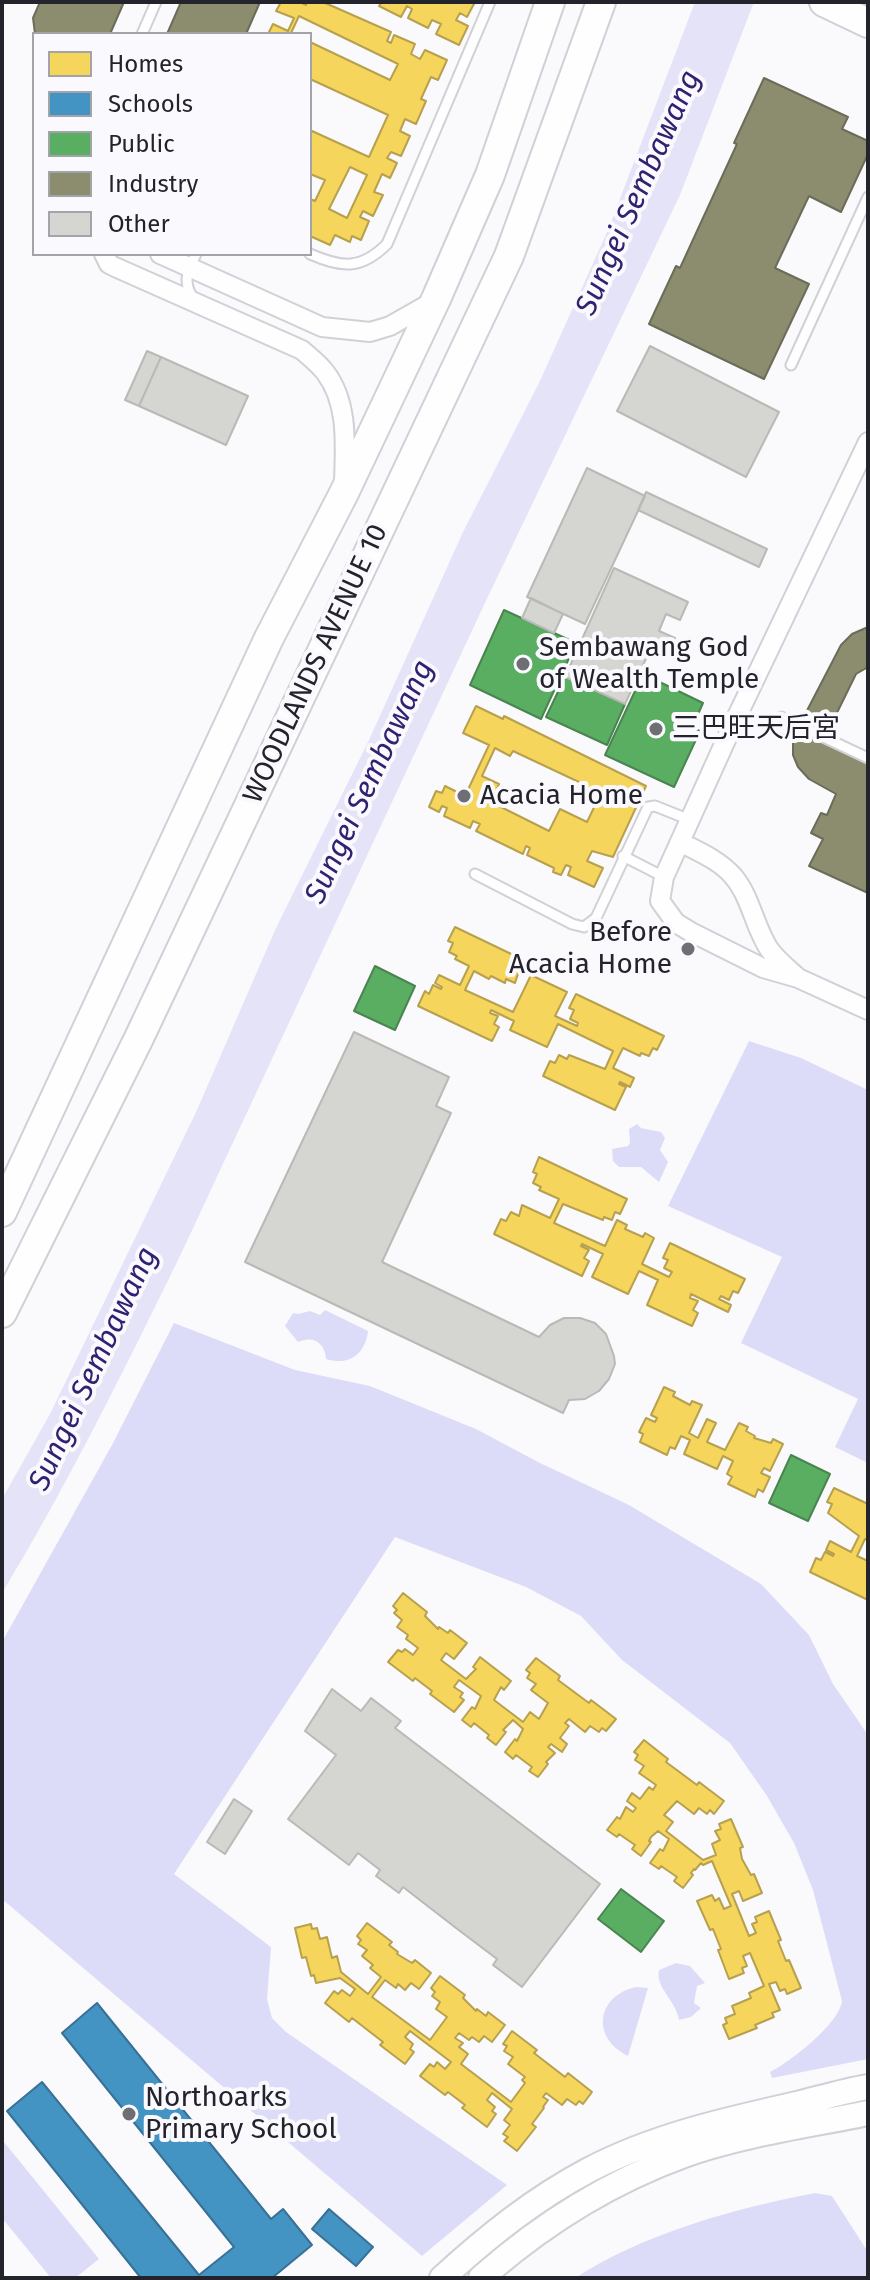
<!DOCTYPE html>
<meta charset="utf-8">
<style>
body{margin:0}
#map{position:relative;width:870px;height:2280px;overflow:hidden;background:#fafafd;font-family:"Fira Sans",sans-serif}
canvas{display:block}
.frame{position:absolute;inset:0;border:4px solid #23232c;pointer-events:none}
.legend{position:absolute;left:32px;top:32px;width:280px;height:224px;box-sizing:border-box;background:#f9f9fe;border:2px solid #a3a3aa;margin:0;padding:10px 14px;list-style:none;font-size:24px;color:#23232c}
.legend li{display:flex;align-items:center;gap:16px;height:40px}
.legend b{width:40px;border:2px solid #a3a3aa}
</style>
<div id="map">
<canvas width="870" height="2280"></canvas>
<div class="frame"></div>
<ul class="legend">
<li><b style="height:22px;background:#f6d55c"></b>Homes</li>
<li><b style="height:22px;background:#4393c3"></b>Schools</li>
<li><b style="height:22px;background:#5aae61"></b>Public</li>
<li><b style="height:22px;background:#8c8c6e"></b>Industry</li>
<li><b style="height:22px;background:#d5d5d2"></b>Other</li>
</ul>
</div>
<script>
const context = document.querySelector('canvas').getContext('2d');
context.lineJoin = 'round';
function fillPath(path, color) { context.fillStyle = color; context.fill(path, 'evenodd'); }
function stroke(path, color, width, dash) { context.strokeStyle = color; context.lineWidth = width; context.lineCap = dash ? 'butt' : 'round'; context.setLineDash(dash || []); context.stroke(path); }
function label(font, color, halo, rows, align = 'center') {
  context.font = font + ' "Fira Sans","Noto Sans SC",sans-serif'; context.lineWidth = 8; context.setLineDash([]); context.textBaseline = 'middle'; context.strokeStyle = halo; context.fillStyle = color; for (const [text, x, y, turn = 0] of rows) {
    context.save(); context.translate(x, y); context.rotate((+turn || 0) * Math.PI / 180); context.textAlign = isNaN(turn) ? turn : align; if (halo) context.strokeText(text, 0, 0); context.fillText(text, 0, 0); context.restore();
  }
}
fillPath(new Path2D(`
 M 749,1041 L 801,1058 L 868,1090 L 868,1463 L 835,1447 L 858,1399 L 741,1343 L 782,1257 L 668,1206 Z
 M 637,1124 L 641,1128 L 661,1132 L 665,1138 L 660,1150 L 668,1162 L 659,1182 L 641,1167 L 619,1167 L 613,1161 L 612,1149 L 628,1146 L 630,1143 L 629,1129 Z
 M 325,1310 L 368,1331 C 365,1355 349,1366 326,1359 C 325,1343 313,1335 298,1342 L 285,1326 L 293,1313 L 298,1314 L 310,1311 L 320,1315 Z
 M 174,1323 L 295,1370 L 370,1386 L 476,1429 L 538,1462 L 629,1505 L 761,1584 L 809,1635 L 833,1684 L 868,1735 L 868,2059 L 772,2078 L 770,2072 C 790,2062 839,2024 842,2001 L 813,1890 L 794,1843 L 767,1796 L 730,1743 L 622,1660 L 581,1616 L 526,1587 L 395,1537 L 174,1874 L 271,1947 L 267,1999 L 272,2018 L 286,2032 L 507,2185 L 422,2256 L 2,1899 L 2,1642 L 112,1445 Z
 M 676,1963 L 690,1966 L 705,1983 L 697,1986 L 694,2003 L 701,2008 L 691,2017 L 679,2020 C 676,2000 655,1988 659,1970 Z
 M 636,1987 L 648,1988 L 628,2056 C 591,2038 596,1996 636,1987 Z
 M 4,2142 L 99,2259 L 75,2278 L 51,2278 L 2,2218 Z
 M 815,2193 L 832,2196 L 868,2252 L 868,2278 L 575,2278 C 643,2234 735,2208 815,2193 Z`), '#dddcf8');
fillPath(new Path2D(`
 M 695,2 L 754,2 L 680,195 L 484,605 L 180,1256 C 124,1370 68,1484 2,1593 L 2,1499 L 50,1414 L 197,1110 L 276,928 L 369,740 L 463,532 L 539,383 L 608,230 Z`), '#e4e3f8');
const homes = new Path2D(`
 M 276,2 L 300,2 L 306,5 L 307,2 L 323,2 L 391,32 L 387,41 L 391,43 L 394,35 L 415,44 L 411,54 L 420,59 L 425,50 L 447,60 L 438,80 L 431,77 L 421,99 L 426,101 L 416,124 L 405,119 L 400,131 L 410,136 L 401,156 L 391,152 L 387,158 L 397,163 L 390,178 L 382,174 L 374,192 L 383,195 L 373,216 L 363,211 L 360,217 L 369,221 L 361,240 L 352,236 L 350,242 L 335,235 L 330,245 L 310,236 L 310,199 L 315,201 L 325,180 L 310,174 L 310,135 L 312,131 L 369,157 L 388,115 L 310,79 L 310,42 L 390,80 L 398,64 L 299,16 L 291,33 L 294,34 L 268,34 L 273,24 L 288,31 L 294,18 L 276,11 L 280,4 ZM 350,167 L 367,175 L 347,218 L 329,209 Z
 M 382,2 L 475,2 L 467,17 L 460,13 L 456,20 L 468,26 L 459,45 L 436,34 L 441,24 L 432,20 L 428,28 L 408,18 L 412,9 L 407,6 L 401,17 L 379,6 Z
 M 476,706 L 503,719 L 504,716 L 646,786 L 613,857 L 592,851 L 587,861 L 603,868 L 594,887 L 568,875 L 571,867 L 566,865 L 561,875 L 553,872 L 554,868 L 527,855 L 530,848 L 526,846 L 523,854 L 476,831 L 480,824 L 473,821 L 470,828 L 444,816 L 447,808 L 442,806 L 439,812 L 429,807 L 436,791 L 442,793 L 445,786 L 465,796 L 489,745 L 463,733 ZM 495,748 L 510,756 L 513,751 L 581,783 L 578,787 L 599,797 L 587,822 L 560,809 L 549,831 L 491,802 L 499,784 L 482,776 Z
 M 455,927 L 530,963 L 523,976 L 518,974 L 515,983 L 506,979 L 505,983 L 491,976 L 489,979 L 474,971 L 465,990 L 513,1012 L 531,975 L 567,992 L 555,1016 L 577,1026 L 578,1023 L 570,1019 L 574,1010 L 569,1008 L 576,994 L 664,1036 L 657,1050 L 653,1048 L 649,1056 L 641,1053 L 640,1056 L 623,1048 L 613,1068 L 634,1078 L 630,1087 L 620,1082 L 619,1084 L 626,1087 L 615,1110 L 543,1076 L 550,1061 L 555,1063 L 559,1055 L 567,1059 L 569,1055 L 605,1069 L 613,1051 L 558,1024 L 547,1047 L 510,1030 L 514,1021 L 491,1010 L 490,1013 L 498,1016 L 494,1024 L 499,1027 L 492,1041 L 418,1006 L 425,991 L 429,994 L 433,985 L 441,989 L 442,987 L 435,983 L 439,975 L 460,985 L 469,966 L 455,959 L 457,956 L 449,952 L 453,943 L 448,941 Z
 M 539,1157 L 627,1199 L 620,1214 L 615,1212 L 612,1220 L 604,1217 L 603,1220 L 563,1204 L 554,1223 L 605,1246 L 617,1220 L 627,1225 L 625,1229 L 643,1237 L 645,1233 L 654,1238 L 642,1264 L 669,1277 L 672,1272 L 664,1268 L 668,1260 L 663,1258 L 670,1243 L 745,1279 L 738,1293 L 733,1291 L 729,1300 L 721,1296 L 719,1299 L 731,1305 L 728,1312 L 691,1294 L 690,1298 L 698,1301 L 693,1310 L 698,1313 L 692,1326 L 647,1305 L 658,1280 L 639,1271 L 628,1294 L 592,1277 L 603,1254 L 582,1244 L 581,1246 L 589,1250 L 584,1258 L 589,1261 L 582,1276 L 494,1234 L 501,1219 L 506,1221 L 511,1212 L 519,1216 L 522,1205 L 550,1218 L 559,1199 L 539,1190 L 541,1187 L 533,1183 L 537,1174 L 533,1172 Z
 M 664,1387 L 675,1392 L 673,1396 L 690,1405 L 692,1401 L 702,1405 L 689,1433 L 698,1438 L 707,1419 L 716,1423 L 707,1442 L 725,1450 L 739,1423 L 748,1427 L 746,1431 L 755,1436 L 754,1438 L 771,1443 L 773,1439 L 783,1444 L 770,1471 L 764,1468 L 761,1473 L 770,1477 L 763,1492 L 758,1489 L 755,1497 L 728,1484 L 732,1477 L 727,1474 L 733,1461 L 723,1456 L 717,1469 L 684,1454 L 690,1440 L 681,1436 L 675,1449 L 670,1447 L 667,1455 L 640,1442 L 643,1434 L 639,1432 L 646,1418 L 655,1422 L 657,1418 L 651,1415 Z
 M 834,1488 L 868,1504 L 868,1540 L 865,1539 L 857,1556 L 868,1561 L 868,1600 L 810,1572 L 816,1558 L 821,1560 L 825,1552 L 833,1556 L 834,1554 L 826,1550 L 830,1541 L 851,1552 L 859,1536 L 828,1513 L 832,1504 L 827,1502 Z
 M 403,1593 L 427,1612 L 425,1616 L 438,1629 L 439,1627 L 448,1633 L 450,1630 L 467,1643 L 454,1659 L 446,1653 L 441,1660 L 466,1679 L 476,1669 L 473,1667 L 480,1657 L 511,1681 L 504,1690 L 501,1687 L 494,1700 L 523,1722 L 530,1712 L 539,1719 L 548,1703 L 531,1690 L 536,1684 L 527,1678 L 530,1673 L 526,1670 L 536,1658 L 560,1676 L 558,1680 L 589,1703 L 591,1700 L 616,1719 L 606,1731 L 602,1728 L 599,1732 L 590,1726 L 585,1732 L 569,1719 L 565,1723 L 569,1726 L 560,1738 L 567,1744 L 562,1752 L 551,1744 L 548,1747 L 555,1753 L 546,1762 L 548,1764 L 538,1777 L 529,1771 L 532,1767 L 516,1755 L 513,1759 L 505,1752 L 515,1739 L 517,1741 L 523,1729 L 513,1720 L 503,1730 L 506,1732 L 496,1745 L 487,1738 L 489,1735 L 474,1723 L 471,1727 L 462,1720 L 472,1707 L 475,1709 L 481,1696 L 459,1680 L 454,1687 L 463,1693 L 460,1697 L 464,1700 L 454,1712 L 430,1694 L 432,1691 L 415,1678 L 413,1681 L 388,1662 L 398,1650 L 402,1652 L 405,1649 L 413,1655 L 418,1648 L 406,1639 L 408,1635 L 397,1627 L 402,1620 L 394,1613 L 397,1610 L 393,1606 Z
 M 644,1740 L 668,1759 L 666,1762 L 697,1785 L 699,1782 L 724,1801 L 714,1814 L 710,1810 L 707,1814 L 699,1808 L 694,1814 L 677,1801 L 664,1815 L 673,1822 L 666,1831 L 703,1860 L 716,1855 L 712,1844 L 720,1840 L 715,1831 L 721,1829 L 719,1824 L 731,1819 L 743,1847 L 740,1848 L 742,1859 L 751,1875 L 754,1874 L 762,1893 L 743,1901 L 739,1891 L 732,1894 L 749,1936 L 756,1933 L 752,1924 L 757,1922 L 755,1917 L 769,1911 L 781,1940 L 778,1941 L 786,1961 L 789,1960 L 801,1988 L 787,1994 L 785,1989 L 780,1991 L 776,1982 L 769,1984 L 780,2010 L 772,2013 L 774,2017 L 755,2025 L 757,2028 L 729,2039 L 723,2025 L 727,2023 L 725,2018 L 735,2014 L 732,2006 L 751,1998 L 749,1993 L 764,1986 L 750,1953 L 743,1956 L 747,1966 L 742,1968 L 744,1973 L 729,1979 L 718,1950 L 721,1949 L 713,1929 L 710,1930 L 697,1901 L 712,1895 L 715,1901 L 719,1898 L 724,1909 L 731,1906 L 712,1861 L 703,1865 L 701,1863 L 695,1870 L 694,1869 L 691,1873 L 693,1875 L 683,1888 L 674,1881 L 677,1877 L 661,1866 L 659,1869 L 650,1863 L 660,1849 L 663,1851 L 669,1839 L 658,1831 L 651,1837 L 649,1841 L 651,1842 L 641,1856 L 632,1849 L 635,1845 L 619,1834 L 617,1837 L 607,1830 L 617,1817 L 620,1819 L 626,1807 L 633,1812 L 636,1808 L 627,1801 L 632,1793 L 640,1799 L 649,1787 L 653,1790 L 656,1785 L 639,1773 L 644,1766 L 635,1760 L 638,1755 L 634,1752 Z
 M 367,1923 L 392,1942 L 389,1945 L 398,1952 L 397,1954 L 412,1963 L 415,1960 L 431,1973 L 419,1989 L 411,1983 L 405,1990 L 398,1984 L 396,1988 L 385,1980 L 372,1997 L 430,2040 L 447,2017 L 436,2009 L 440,2002 L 432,1996 L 435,1992 L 431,1988 L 440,1976 L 465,1995 L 463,1998 L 476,2011 L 477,2009 L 486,2016 L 488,2012 L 505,2025 L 492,2042 L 484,2036 L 479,2042 L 472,2037 L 469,2040 L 459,2033 L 455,2038 L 463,2043 L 459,2047 L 468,2054 L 461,2064 L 511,2102 L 525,2083 L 522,2080 L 525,2077 L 508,2064 L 513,2057 L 504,2051 L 507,2046 L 503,2044 L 512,2031 L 537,2050 L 534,2053 L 565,2077 L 568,2073 L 592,2092 L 583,2104 L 579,2101 L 576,2105 L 567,2099 L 562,2105 L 546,2093 L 543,2097 L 548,2100 L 543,2107 L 544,2108 L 532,2124 L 536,2127 L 517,2151 L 504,2141 L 508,2137 L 503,2134 L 510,2125 L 504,2120 L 512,2109 L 492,2093 L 487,2100 L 495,2107 L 492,2111 L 496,2114 L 487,2127 L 462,2108 L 465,2105 L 448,2092 L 445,2095 L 420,2076 L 430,2064 L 434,2067 L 437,2062 L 445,2069 L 451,2062 L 410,2031 L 405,2037 L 413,2044 L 410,2049 L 414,2052 L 405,2064 L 380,2045 L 383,2042 L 352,2018 L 349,2022 L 325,2003 L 334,1991 L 338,1994 L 342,1990 L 350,1996 L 355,1989 L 340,1978 L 316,1983 L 314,1975 L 311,1976 L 306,1957 L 302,1958 L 295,1928 L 311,1924 L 312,1929 L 317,1928 L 320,1939 L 327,1937 L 332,1958 L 337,1956 L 341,1972 L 368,1994 L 381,1977 L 370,1968 L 373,1965 L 362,1956 L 367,1950 L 358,1944 L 361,1940 L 357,1936 Z`);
fillPath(homes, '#f6d55c');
stroke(homes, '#b7a04e', 2);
const schools = new Path2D(`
 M 97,2003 L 271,2219 L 283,2209 L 312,2245 L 272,2278 L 141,2278 L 7,2111 L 42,2082 L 199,2275 L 234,2247 L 62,2033 Z
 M 329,2209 L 373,2247 L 356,2266 L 312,2229 Z`);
fillPath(schools, '#4393c3');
stroke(schools, '#397196', 2);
const public = new Path2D(`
 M 504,610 L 576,643 L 541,719 L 470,685 Z
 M 643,674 L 703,703 L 692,728 L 700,731 L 674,787 L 605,755 Z
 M 565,677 L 625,704 L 607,745 L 546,717 Z
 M 375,966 L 415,986 L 395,1030 L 354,1011 Z
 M 791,1455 L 830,1474 L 808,1521 L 769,1503 Z
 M 621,1889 L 664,1921 L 641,1952 L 598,1919 Z`);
fillPath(public, '#5aae61');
stroke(public, '#4a8451', 2);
const industry = new Path2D(`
 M 40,2 L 124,2 L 110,34 L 35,34 L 33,18 Z
 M 181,2 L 260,2 L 246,34 L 167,34 Z
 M 764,78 L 848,117 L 842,129 L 868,141 L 868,154 L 841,212 L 809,196 L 775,268 L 809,284 L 764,379 L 649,324 L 676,266 L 680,268 L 737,144 L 734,143 Z
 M 868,627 L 868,667 L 856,674 L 831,725 L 841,750 L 851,756 L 868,757 L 868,893 L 809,866 L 823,839 L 811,833 L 821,813 L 827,815 L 836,794 L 809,779 L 798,767 L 793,755 L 793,742 L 800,724 L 841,645 L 852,634 Z`);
fillPath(industry, '#8c8c6e');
stroke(industry, '#6c6c5a', 2);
const building = new Path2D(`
 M 650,346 L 779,412 L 746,477 L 617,411 Z
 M 147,351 L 161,357 L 139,406 L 125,400 Z
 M 161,357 L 248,396 L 226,445 L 139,406 Z
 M 587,468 L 645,496 L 585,624 L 527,597 Z
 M 646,492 L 767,549 L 759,567 L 638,510 Z
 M 614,568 L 688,602 L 680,620 L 666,614 L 659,631 L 675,638 L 667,655 L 651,648 L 625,704 L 565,677 Z
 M 531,598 L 563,614 L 554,633 L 522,618 Z
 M 354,1032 L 449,1077 L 436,1106 L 451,1113 L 382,1262 L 539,1337 L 550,1325 L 564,1318 L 580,1318 L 595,1323 L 606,1334 L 614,1356 L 615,1364 L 609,1379 L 599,1391 L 585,1399 L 569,1400 L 563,1413 L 245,1262 Z
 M 332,1689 L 361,1711 L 371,1698 L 401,1721 L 395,1728 L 600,1884 L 522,1987 L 493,1965 L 497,1959 L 456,1928 L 403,1887 L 399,1893 L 376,1876 L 380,1870 L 358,1853 L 349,1865 L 288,1819 L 336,1755 L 305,1731 Z
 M 234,1799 L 252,1811 L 225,1854 L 207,1842 Z`);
fillPath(building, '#d5d5d2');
stroke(building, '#b9b9b6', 2);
const lane = new Path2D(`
 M 142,34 L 156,2
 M 310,254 C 342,268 361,270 387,244 L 490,2
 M 193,298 C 182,281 188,271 196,254
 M 791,365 L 868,197
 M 781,717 L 868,758
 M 623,856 L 664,877
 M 475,874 L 572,924 L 584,927 L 596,918 L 648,807 L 655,806 L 690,820`);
const street = new Path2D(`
 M 104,254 L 109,264 L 115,267 L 302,350 C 310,357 319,364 325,372 C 349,403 345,446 344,482
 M 160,254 L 322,327 L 370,332 L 390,326 L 434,301
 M 868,442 L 730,731 L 664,877 L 660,901 L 676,923 L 691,932 L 763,968 L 798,978 L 868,1010
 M 680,842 C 699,852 719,860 733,876 C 751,897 754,926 769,949 C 776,959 787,968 796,976`);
const secondary = new Path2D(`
 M 442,2278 C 487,2237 534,2199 589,2170 C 654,2136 726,2120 797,2104 C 821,2098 844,2091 868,2087
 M 481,2278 C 542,2224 607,2183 684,2155 C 738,2135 810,2125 868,2113`);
const primary = new Path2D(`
 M 824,2 L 868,23
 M 2,1212 L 269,638 L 344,493 L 436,299 L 490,175 L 550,2
 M 2,1313 L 138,1040 L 509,256 L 601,2`);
stroke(lane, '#d0d0d6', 13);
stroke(street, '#d0d0d6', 22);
stroke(secondary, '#d0d0d6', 28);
stroke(primary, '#d0d0d6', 32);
stroke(lane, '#fefeff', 9);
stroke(street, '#fefeff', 18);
stroke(secondary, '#fefeff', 24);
stroke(primary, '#fefeff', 28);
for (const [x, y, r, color] of [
 [523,664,8,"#6e6e75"],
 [656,729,8,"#6e6e75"],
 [464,796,8,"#6e6e75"],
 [688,949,8,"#6e6e75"],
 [129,2114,8,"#6e6e75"]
]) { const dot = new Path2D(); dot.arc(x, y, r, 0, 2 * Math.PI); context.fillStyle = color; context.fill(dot); stroke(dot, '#f9f9fe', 3); }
label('28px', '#23232c', '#f9f9fe', [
 ["Sembawang God",539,648],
 ["of Wealth Temple",539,680],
 ["三巴旺天后宮",672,729],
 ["Acacia Home",480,796],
 ["Before",672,933,"right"],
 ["Acacia Home",672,965,"right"],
 ["Northoarks",145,2098],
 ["Primary School",145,2130]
], 'left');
label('28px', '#23232c', '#f9f9fe', [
 ["WOODLANDS AVENUE 10",316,664,-65]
]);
label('italic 30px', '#312170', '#f9f9fe', [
 ["Sungei Sembawang",639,193,-66],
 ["Sungei Sembawang",370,782,-65],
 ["Sungei Sembawang",94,1369,-65]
]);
</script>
